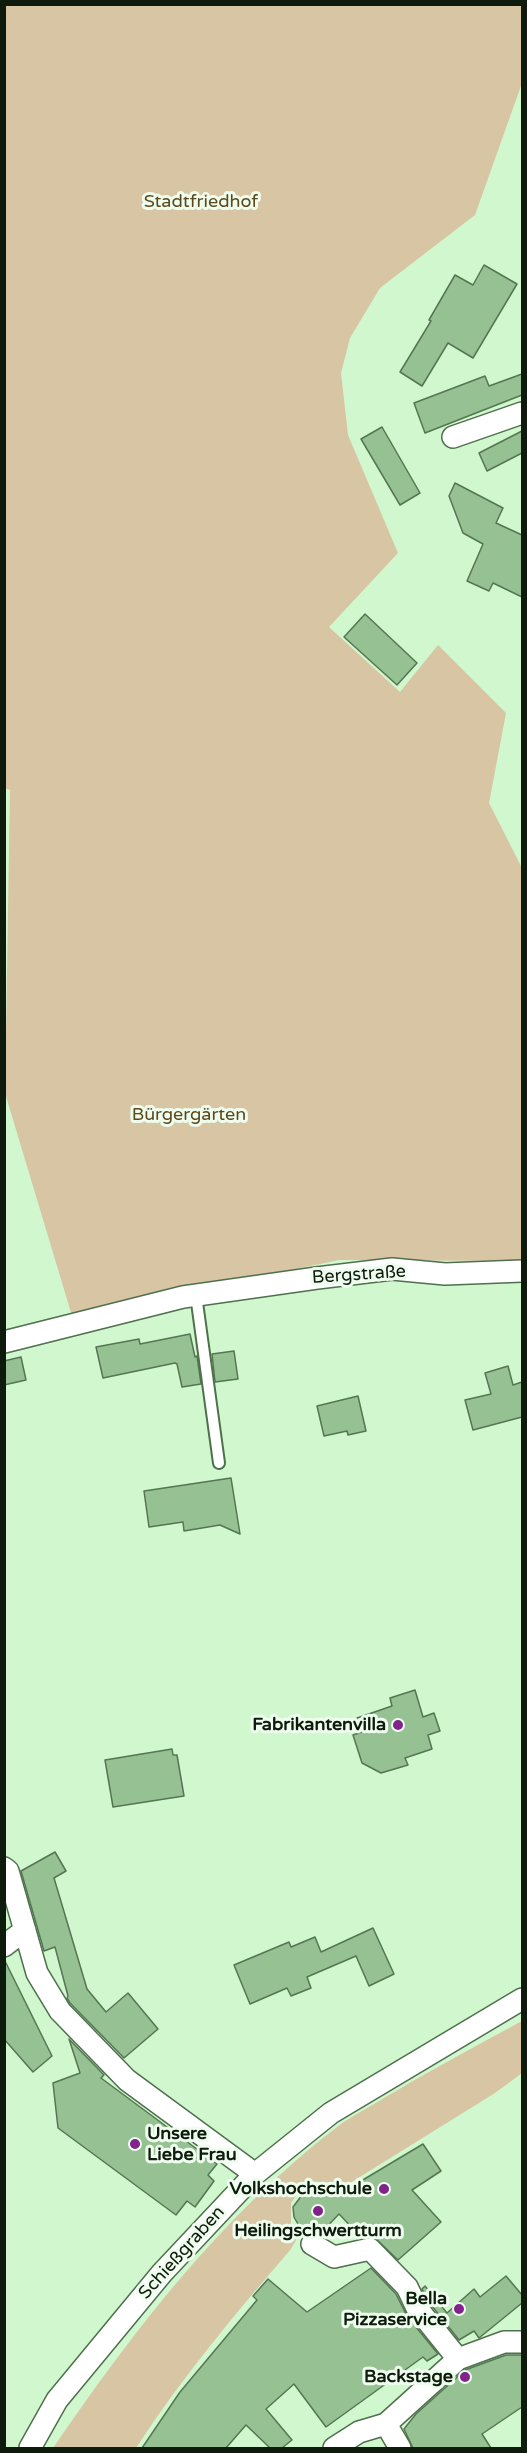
<!DOCTYPE html>
<meta charset="utf-8">
<style>
body{margin:0}
#map{position:relative;width:527px;height:2453px;overflow:hidden;background:#d1f7ce;font-family:"Varela Round",sans-serif}
canvas{display:block}
.frame{position:absolute;inset:0;border:6px solid #0d1a0c;pointer-events:none}
</style>
<div id="map">
<canvas width="527" height="2453"></canvas>
<div class="frame"></div>
</div>
<script>
const context = document.querySelector('canvas').getContext('2d');
context.lineJoin = 'round';
function fillPath(path, color) { context.fillStyle = color; context.fill(path, 'evenodd'); }
function stroke(path, color, width, dash) { context.strokeStyle = color; context.lineWidth = width; context.lineCap = dash ? 'butt' : 'round'; context.setLineDash(dash || []); context.stroke(path); }
function label(font, color, halo, rows, align = 'center') {
  context.font = font + ' "Varela Round",sans-serif'; context.lineWidth = 6; context.setLineDash([]); context.textBaseline = 'middle'; context.strokeStyle = halo; context.fillStyle = color; for (const [text, x, y, turn = 0] of rows) {
    context.save(); context.translate(x, y); context.rotate((+turn || 0) * Math.PI / 180); context.textAlign = isNaN(turn) ? turn : align; if (halo) context.strokeText(text, 0, 0); context.fillText(text, 0, 0); context.restore();
  }
}
fillPath(new Path2D(`
 M 4,5 L 522,5 L 522,83 L 475,215 L 380,288 L 350,338 L 341,373 L 348,435 L 398,553 L 329,627 L 400,692 L 438,645 L 506,713 L 489,803 L 522,868 L 522,1261 L 339,1260 L 72,1316 L 5,1093 L 10,790 L 4,788 Z
 M 522,2021 L 522,2073 L 495,2093 L 342,2188 L 333,2183 L 306,2181 L 291,2203 L 291,2226 L 300,2233 L 291,2249 C 236,2313 182,2377 136,2448 L 53,2448 C 134,2330 222,2215 337,2127 C 351,2116 368,2108 384,2098 C 429,2071 476,2046 522,2021 Z`), '#d7c5a4');
const building = new Path2D(`
 M 484,265 L 517,284 L 473,358 L 448,343 L 422,386 L 400,372 L 431,321 L 429,320 L 455,275 L 473,285 Z
 M 522,374 L 522,395 L 425,433 L 414,403 L 485,376 L 489,386 Z
 M 382,427 L 420,493 L 400,505 L 361,439 Z
 M 522,431 L 522,453 L 487,471 L 479,453 Z
 M 455,483 L 503,508 L 496,523 L 522,535 L 522,597 L 493,583 L 489,591 L 467,581 L 483,544 L 463,533 L 449,496 Z
 M 365,614 L 417,663 L 397,685 L 344,637 Z
 M 190,1334 L 195,1357 L 197,1356 L 201,1384 L 182,1387 L 177,1364 L 175,1363 L 103,1378 L 96,1347 L 139,1339 L 140,1344 Z
 M 234,1351 L 238,1379 L 215,1382 L 212,1354 Z
 M 21,1357 L 26,1380 L 4,1385 L 4,1361 Z
 M 508,1366 L 513,1385 L 522,1382 L 522,1417 L 473,1430 L 465,1400 L 491,1394 L 485,1373 Z
 M 358,1396 L 366,1431 L 348,1435 L 347,1431 L 324,1436 L 317,1406 Z
 M 231,1478 L 240,1534 L 220,1525 L 184,1531 L 183,1522 L 149,1527 L 144,1491 Z
 M 415,1690 L 423,1717 L 434,1713 L 440,1731 L 428,1735 L 432,1749 L 405,1758 L 408,1765 L 381,1773 L 362,1763 L 353,1735 L 362,1732 L 357,1718 L 392,1706 L 390,1698 Z
 M 172,1749 L 173,1755 L 177,1755 L 184,1796 L 113,1807 L 105,1760 Z
 M 55,1852 L 66,1871 L 54,1878 L 87,1989 L 106,2012 L 128,1993 L 158,2029 L 124,2058 L 70,2003 L 67,1998 L 68,1996 L 55,1947 L 44,1951 L 21,1871 Z
 M 373,1928 L 394,1974 L 369,1986 L 356,1956 L 307,1977 L 311,1988 L 291,1996 L 287,1988 L 250,2004 L 234,1965 L 289,1942 L 291,1947 L 315,1937 L 321,1952 Z
 M 4,1959 L 52,2056 L 33,2072 L 4,2039 Z
 M 69,2039 L 104,2075 L 101,2078 L 217,2164 L 208,2175 L 214,2181 L 195,2207 L 187,2201 L 176,2215 L 58,2128 L 53,2083 L 80,2073 Z
 M 423,2144 L 441,2171 L 412,2190 L 441,2222 L 398,2260 L 374,2237 L 362,2238 L 339,2214 L 320,2234 L 313,2231 L 306,2233 L 299,2226 L 294,2217 L 293,2207 L 305,2191 L 314,2187 L 310,2183 L 341,2193 Z
 M 371,2268 L 396,2294 L 407,2316 L 438,2354 L 427,2361 L 423,2357 L 326,2427 L 294,2384 L 266,2409 L 292,2440 L 282,2448 L 270,2448 L 246,2425 L 226,2448 L 142,2448 L 180,2392 L 257,2300 L 253,2296 L 268,2279 L 307,2312 Z
 M 506,2276 L 522,2295 L 522,2303 L 479,2338 L 474,2331 L 459,2340 L 428,2301 L 422,2289 L 425,2286 L 447,2313 L 474,2289 L 480,2297 Z
 M 506,2355 L 522,2355 L 522,2407 L 482,2434 L 491,2448 L 413,2448 L 404,2429 L 416,2414 L 465,2370 Z`);
fillPath(building, '#96c193');
stroke(building, '#547652', 1.5);
const service = new Path2D(`
 M 196,1295 L 219,1463`);
const minor = new Path2D(`
 M 453,437 L 522,413
 M 4,1342 L 183,1297 L 317,1278 L 392,1269 L 445,1274 L 522,1271
 M 4,1868 L 8,1871 L 37,1973 L 60,2011 L 127,2080 L 255,2174
 M 4,1946 L 25,1930
 M 312,2244 L 334,2257 L 370,2249 L 407,2287 L 417,2308 L 458,2359
 M 386,2424 L 400,2448
 M 30,2448 L 57,2400 L 162,2273 L 255,2174 L 331,2113 L 522,1999
 M 334,2448 L 359,2432 L 386,2424 L 458,2359 L 504,2342 L 522,2342`);
stroke(service, '#4e704c', 14);
stroke(minor, '#4e704c', 24);
stroke(service, '#fff', 10);
stroke(minor, '#fff', 21);
for (const [x, y, r, color] of [
 [398,1725,6,"#81228d"],
 [135,2144,6,"#81228d"],
 [384,2189,6,"#81228d"],
 [318,2211,6,"#81228d"],
 [459,2309,6,"#81228d"],
 [465,2377,6,"#81228d"]
]) { const dot = new Path2D(); dot.arc(x, y, r, 0, 2 * Math.PI); context.fillStyle = color; context.fill(dot); stroke(dot, '#eefded', 2); }
label('18px', '#5c471c', '#eefded', [
 ["Stadtfriedhof",201,202],
 ["Bürgergärten",189,1115]
]);
label('18px', '#0d1a0c', '#eefded', [
 ["Bergstraße",359,1275,-4],
 ["Schießgraben",182,2253,-48]
]);
label('bold 18px', '#0d1a0c', '#eefded', [
 ["Fabrikantenvilla",386,1725],
 ["Unsere",147,2134,"left"],
 ["Liebe Frau",147,2155,"left"],
 ["Volkshochschule",372,2189],
 ["Heilingschwertturm",318,2231,"center"],
 ["Bella",447,2299],
 ["Pizzaservice",447,2320],
 ["Backstage",453,2377]
], 'right');
</script>
